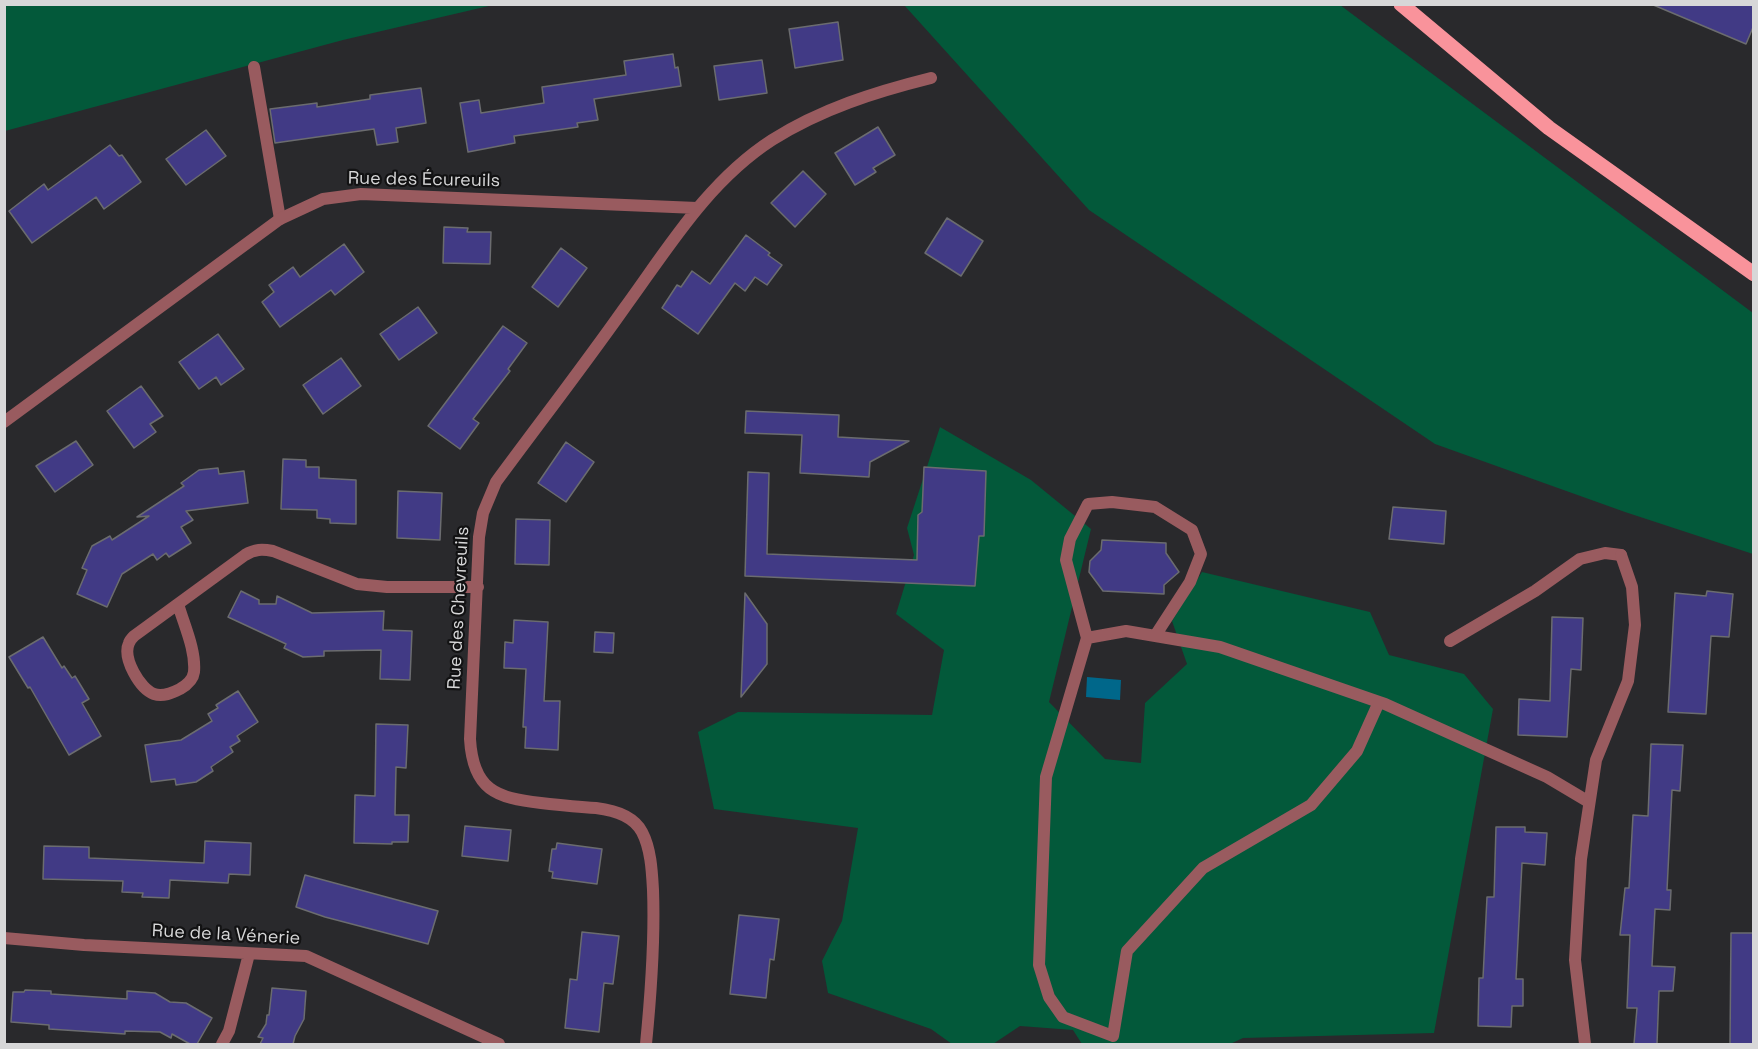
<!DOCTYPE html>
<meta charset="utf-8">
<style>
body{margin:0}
#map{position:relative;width:1758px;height:1049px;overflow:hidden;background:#29292c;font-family:"Space Grotesk",sans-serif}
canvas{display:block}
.frame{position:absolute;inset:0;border:6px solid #d7d7d8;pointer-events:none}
</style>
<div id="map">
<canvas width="1758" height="1049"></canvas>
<div class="frame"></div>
</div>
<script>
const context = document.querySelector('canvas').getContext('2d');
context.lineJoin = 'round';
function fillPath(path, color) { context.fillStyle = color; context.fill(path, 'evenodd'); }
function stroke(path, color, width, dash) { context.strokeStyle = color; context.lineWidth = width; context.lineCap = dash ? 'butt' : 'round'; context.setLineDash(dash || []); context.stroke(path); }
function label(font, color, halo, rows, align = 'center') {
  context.font = font + ' "Space Grotesk",sans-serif'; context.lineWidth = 4.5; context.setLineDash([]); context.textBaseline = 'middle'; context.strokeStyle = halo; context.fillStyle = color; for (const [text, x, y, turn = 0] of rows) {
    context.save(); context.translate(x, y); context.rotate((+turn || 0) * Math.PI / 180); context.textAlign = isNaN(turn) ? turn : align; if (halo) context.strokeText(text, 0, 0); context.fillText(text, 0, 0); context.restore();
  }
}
fillPath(new Path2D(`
 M 5,5 L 493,5 L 343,40 L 5,131 Z
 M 904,5 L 1340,5 L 1753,313 L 1753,554 L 1625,512 L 1435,444 L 1089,210 Z
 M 940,427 L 1031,480 L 1091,529 L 1049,702 L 1105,759 L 1141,763 L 1145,703 L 1187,664 L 1172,621 L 1202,572 L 1370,612 L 1389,655 L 1464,674 L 1493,709 L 1434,1033 L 1243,1038 L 1230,1044 L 1082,1044 L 1073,1030 L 1020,1026 L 993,1044 L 952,1044 L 931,1029 L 828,993 L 822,961 L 842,921 L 858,828 L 714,809 L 698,732 L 738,712 L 932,715 L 944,650 L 896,614 L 914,555 L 907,528 Z`), '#03593a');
fillPath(new Path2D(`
 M 1087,677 L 1121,680 L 1120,700 L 1086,697 Z`), '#00678a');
const building = new Path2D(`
 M 1651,4 L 1754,4 L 1754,25 L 1746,44 Z
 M 838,22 L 843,60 L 795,68 L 789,29 Z
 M 673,54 L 675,68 L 678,67 L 681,86 L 594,99 L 598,120 L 577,123 L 578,127 L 514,136 L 515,143 L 468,152 L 460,103 L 479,100 L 481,113 L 544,103 L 542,87 L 626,75 L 624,61 Z
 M 762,60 L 767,93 L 719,100 L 714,66 Z
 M 421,88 L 426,123 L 396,128 L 398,142 L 377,145 L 374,129 L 275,143 L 270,109 L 317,103 L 317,107 L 370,99 L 370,95 Z
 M 878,127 L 895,155 L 873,168 L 876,172 L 855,185 L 835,153 Z
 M 206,130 L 226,156 L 186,185 L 166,159 Z
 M 110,145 L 119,156 L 122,155 L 141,182 L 104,209 L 96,197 L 32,243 L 9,211 L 44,184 L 48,190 Z
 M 803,171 L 826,194 L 795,227 L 771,203 Z
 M 947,218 L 983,241 L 961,276 L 925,253 Z
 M 444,227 L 468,228 L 467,232 L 491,232 L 490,264 L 443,263 Z
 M 746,235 L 770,253 L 768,255 L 782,265 L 767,285 L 755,277 L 745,291 L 735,283 L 698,334 L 662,308 L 677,285 L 681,287 L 692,271 L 710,284 Z
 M 344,244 L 364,272 L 335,295 L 331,290 L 280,327 L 262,302 L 274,292 L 269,285 L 293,267 L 300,277 Z
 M 561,248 L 587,268 L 558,307 L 532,287 Z
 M 418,307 L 437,333 L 399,360 L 380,334 Z
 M 503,326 L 527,343 L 508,369 L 510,371 L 473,419 L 479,423 L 460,449 L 428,426 Z
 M 218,334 L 244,369 L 221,385 L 216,377 L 199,389 L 179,362 Z
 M 341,358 L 361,386 L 323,414 L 303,385 Z
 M 141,386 L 163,416 L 150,424 L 156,432 L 134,448 L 107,411 Z
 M 746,411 L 839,415 L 838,437 L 909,441 L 870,462 L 869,477 L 800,473 L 802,435 L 745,433 Z
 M 76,441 L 93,465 L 55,492 L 36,466 Z
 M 566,442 L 594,462 L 566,502 L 538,483 Z
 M 283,459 L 306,460 L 306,467 L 319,467 L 319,478 L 356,480 L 356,524 L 330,523 L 330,519 L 317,518 L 317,510 L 281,509 Z
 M 924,467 L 986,471 L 984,536 L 979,536 L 975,586 L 745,576 L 748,472 L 769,473 L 767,554 L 917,560 L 918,515 L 922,512 Z
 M 218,468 L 219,474 L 244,471 L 248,503 L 186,511 L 193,520 L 181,527 L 191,543 L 169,557 L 166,553 L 157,560 L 153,554 L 122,574 L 107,607 L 77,594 L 87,570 L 82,568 L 92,546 L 110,536 L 112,540 L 149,516 L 137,517 L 184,486 L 181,483 L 199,470 Z
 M 398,491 L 442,493 L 440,540 L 397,538 Z
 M 1393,507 L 1446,511 L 1444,544 L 1389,539 Z
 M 516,519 L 550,520 L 549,565 L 515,564 Z
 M 1102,540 L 1166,543 L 1166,553 L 1179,572 L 1164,585 L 1164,594 L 1103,591 L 1089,572 L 1090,561 L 1101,550 Z
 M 241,591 L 259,600 L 259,604 L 276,604 L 277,596 L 312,613 L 384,611 L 383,630 L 412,631 L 410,680 L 380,679 L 381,650 L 324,651 L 324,656 L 303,657 L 284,648 L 286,644 L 228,617 Z
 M 1707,591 L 1733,594 L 1729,637 L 1711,636 L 1706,714 L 1668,712 L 1675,593 L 1706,596 Z
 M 745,593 L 767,624 L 767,664 L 741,697 Z
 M 1552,617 L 1583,618 L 1581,670 L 1571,669 L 1567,737 L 1518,735 L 1519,699 L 1550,701 Z
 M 514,620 L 548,622 L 544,701 L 560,701 L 558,750 L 525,748 L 526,727 L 523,727 L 526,669 L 504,668 L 505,642 L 513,643 Z
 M 595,632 L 614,633 L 613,653 L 594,652 Z
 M 43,637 L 62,668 L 64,666 L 72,678 L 75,676 L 89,699 L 82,703 L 101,736 L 69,755 L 30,687 L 28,688 L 9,657 Z
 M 238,691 L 258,722 L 237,736 L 240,741 L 230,747 L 233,752 L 211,767 L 213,771 L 196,782 L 176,785 L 175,779 L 151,782 L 145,745 L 181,740 L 212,721 L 208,714 L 218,708 L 216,705 Z
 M 376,724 L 408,725 L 406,768 L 396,767 L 395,815 L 409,815 L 408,842 L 392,842 L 392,844 L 354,843 L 355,795 L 375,796 Z
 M 1651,744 L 1683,745 L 1680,791 L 1672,790 L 1667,890 L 1671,890 L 1670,910 L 1655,909 L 1652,966 L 1675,967 L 1673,991 L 1659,991 L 1657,1044 L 1634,1044 L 1637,1008 L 1627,1008 L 1630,935 L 1620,935 L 1625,888 L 1629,888 L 1633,815 L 1648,816 Z
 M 465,826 L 511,830 L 508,861 L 462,856 Z
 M 1496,827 L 1525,827 L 1525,832 L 1547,833 L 1545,865 L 1522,863 L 1516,979 L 1523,979 L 1523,1006 L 1512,1006 L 1511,1027 L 1478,1026 L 1479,978 L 1483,978 L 1487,897 L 1494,897 Z
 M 205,841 L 251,843 L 250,875 L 229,874 L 228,883 L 170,880 L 169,898 L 142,897 L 143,893 L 122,892 L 123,881 L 43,879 L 44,846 L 89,847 L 89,858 L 204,863 Z
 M 557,843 L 602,849 L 597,884 L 552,878 L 553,872 L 549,871 L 552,849 L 556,849 Z
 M 305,875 L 438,911 L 428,944 L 325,917 L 296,907 Z
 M 739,915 L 779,919 L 774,960 L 770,959 L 766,998 L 730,994 Z
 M 582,932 L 619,936 L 613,984 L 604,983 L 599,1032 L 565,1028 L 570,979 L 577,980 Z
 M 1731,933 L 1754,933 L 1754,1044 L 1730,1044 Z
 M 272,988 L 306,991 L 304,1019 L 295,1036 L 293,1044 L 260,1044 L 263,1038 L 258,1037 L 266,1024 L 267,1015 L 269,1015 Z
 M 25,990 L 51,991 L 51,994 L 127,999 L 127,991 L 155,993 L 170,1002 L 186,1003 L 212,1018 L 197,1044 L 190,1044 L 172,1034 L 171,1038 L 160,1032 L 125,1031 L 125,1034 L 49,1029 L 49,1025 L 11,1022 L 13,992 L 24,992 Z`);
fillPath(building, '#413a85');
stroke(building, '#6b6c6f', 1.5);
stroke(new Path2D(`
 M 254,67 L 280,219
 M 1087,638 L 1066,560 L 1070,539 L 1088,504 L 1112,502 L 1155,507 L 1192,530 L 1201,554 L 1190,582 L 1155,636
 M 1450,641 L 1535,591 L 1580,559 L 1605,553 L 1621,555
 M 1379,702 L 1357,751 L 1311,805 L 1203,868 L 1127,951 L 1113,1036 L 1063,1017 L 1049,997 L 1039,965 L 1046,777 L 1087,638 L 1126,631 L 1220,647 L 1379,702 L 1385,704 L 1547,777 L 1589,802`), '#995b5f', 12);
stroke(new Path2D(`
 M 4,422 L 280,219 L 323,199 L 361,194 L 697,208
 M 178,604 C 184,625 196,650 194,672 C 193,680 187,685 180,689 C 172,693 163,697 154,694 C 140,689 122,658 129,643 C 130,640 132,638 134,636 L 245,555 C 255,549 262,549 273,551 L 357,584 L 387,587 L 478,587
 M 4,938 L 84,945 L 306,956 L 499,1044
 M 222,1044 L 229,1031 L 249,954
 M 646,1044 C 651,993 655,942 653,890 C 652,872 651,849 642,832 C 633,815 613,810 596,808 C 578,807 559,805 541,803 C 496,798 473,790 470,739 L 479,537 L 483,513 L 496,482 C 538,425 582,368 623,310 C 667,250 707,182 772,140 C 821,109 875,92 931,78
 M 1585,1044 L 1575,960 L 1581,859 L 1596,760 L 1628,681 L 1635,625 L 1632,587 L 1621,555`), '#995b5f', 12);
stroke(new Path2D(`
 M 1401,4 L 1549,128 L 1754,274`), '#f9939b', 15);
label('18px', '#d7d7d8', '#121213', [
 ["Rue des Écureuils",424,180,1],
 ["Rue des Chevreuils",459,608,-87],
 ["Rue de la Vénerie",226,935,3]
]);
</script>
